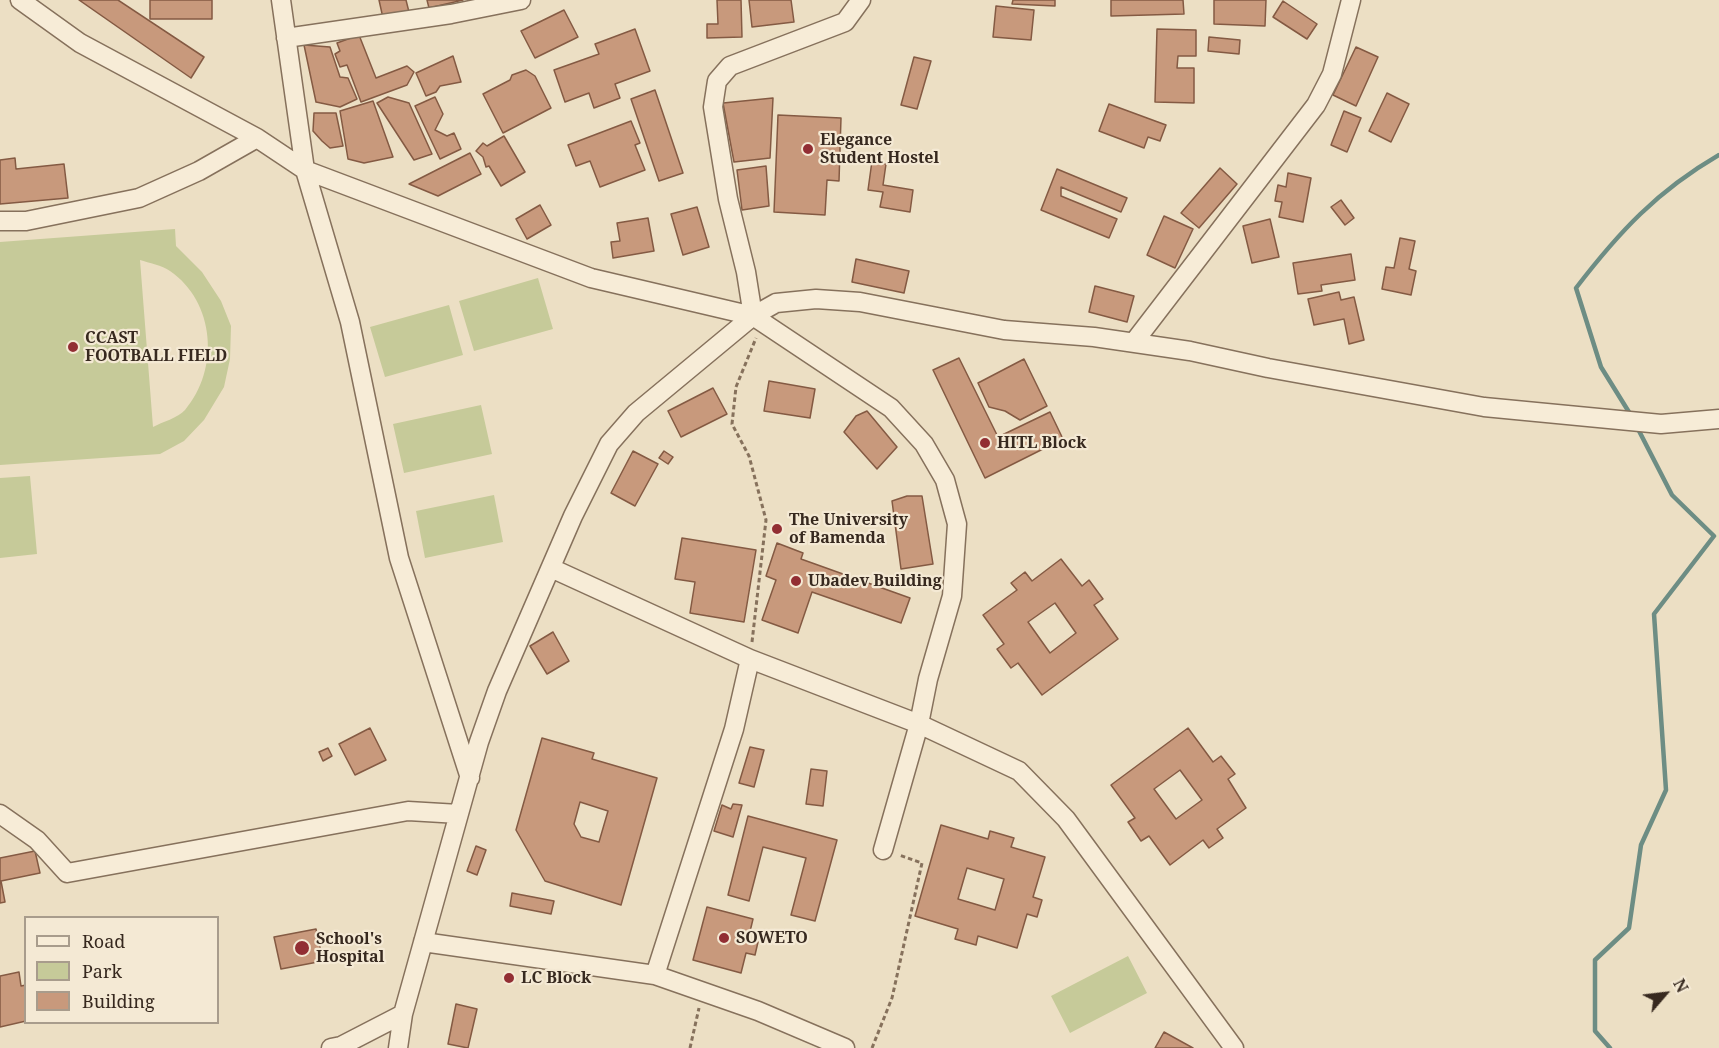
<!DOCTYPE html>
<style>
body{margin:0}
#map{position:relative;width:1719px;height:1048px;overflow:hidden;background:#ecdfc4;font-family:"Noto Serif",serif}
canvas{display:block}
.legend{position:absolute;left:24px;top:916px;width:195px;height:108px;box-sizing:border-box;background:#f4e9d4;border:2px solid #a89c8c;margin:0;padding:8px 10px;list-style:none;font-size:18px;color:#37291f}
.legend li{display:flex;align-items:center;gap:12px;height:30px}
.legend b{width:30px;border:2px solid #a89c8c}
.north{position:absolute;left:1635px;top:964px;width:60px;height:60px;-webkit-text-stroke:4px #f4e9d4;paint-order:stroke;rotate:62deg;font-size:16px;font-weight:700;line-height:24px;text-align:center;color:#37291f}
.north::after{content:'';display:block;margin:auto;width:21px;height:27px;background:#37291f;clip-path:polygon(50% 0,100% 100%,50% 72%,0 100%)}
</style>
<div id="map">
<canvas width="1719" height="1048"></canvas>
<ul class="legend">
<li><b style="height:8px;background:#f7ecd7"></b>Road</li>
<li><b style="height:16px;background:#c6ca99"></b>Park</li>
<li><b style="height:16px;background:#c8997c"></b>Building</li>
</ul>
<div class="north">N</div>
</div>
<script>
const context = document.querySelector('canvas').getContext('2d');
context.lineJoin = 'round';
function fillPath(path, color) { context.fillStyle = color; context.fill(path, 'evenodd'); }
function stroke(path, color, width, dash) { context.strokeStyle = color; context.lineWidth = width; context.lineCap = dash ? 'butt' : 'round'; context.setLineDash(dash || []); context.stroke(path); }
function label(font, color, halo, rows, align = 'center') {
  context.font = font + ' "Noto Serif",serif'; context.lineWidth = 4.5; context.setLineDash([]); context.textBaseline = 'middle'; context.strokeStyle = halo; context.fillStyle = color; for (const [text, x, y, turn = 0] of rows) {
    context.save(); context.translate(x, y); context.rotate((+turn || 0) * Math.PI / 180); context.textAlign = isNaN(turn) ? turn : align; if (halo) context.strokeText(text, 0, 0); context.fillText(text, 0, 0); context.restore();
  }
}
fillPath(new Path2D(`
 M 175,229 L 176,246 L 202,272 L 221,301 L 231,326 L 230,359 L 224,387 L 204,420 L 184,441 L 160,454 L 0,465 L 0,242 ZM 140,260 C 149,263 162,265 170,271 C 215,302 220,369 185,410 C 178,418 162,422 153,427 Z
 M 538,278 L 553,329 L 474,351 L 459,301 Z
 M 449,305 L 463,355 L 385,377 L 370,327 Z
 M 481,405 L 492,454 L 404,473 L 393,424 Z
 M 30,476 L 37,554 L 0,558 L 0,478 Z
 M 494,495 L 503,542 L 425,558 L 416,511 Z
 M 1128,956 L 1147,993 L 1070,1033 L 1051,996 Z`), '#c6ca99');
stroke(new Path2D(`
 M 1632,417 L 1601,367 L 1576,288 C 1619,232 1657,191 1719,155
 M 1610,1048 L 1595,1031 L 1595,960 L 1629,928 L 1641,845 L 1666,790 L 1654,614 L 1714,536 L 1672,495 L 1637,427`), '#6d8d84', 4.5);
const building = new Path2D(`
 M 79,0 L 118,0 L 204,57 L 191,78 Z
 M 150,0 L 212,0 L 212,19 L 150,19 Z
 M 379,0 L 406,0 L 409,12 L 383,18 Z
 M 427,0 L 463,0 L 429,8 Z
 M 717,0 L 741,0 L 742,37 L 707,38 L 707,24 L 718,24 Z
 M 749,0 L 791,0 L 794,22 L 752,27 Z
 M 1013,0 L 1055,0 L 1055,6 L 1012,4 Z
 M 1111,0 L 1183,0 L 1184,14 L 1111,16 Z
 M 1214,0 L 1266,0 L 1265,26 L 1214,24 Z
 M 1283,1 L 1317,24 L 1307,39 L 1273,17 Z
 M 996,6 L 1034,10 L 1031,40 L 993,37 Z
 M 564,10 L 578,37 L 535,58 L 521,31 Z
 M 635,29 L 650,71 L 615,84 L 620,98 L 594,108 L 589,93 L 565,102 L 554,70 L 599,54 L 595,44 Z
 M 1157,29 L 1196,30 L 1196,56 L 1178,56 L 1177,68 L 1194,68 L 1194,103 L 1155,102 Z
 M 359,35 L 376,78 L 407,66 L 414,72 L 407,85 L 361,102 L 347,65 L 340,67 L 335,54 L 340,51 L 337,43 Z
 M 1209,37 L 1240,40 L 1239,54 L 1208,51 Z
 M 304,45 L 330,47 L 340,77 L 348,78 L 357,99 L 340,107 L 316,102 Z
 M 1356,47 L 1378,57 L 1356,106 L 1333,95 Z
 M 453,56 L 461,82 L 440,86 L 436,92 L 426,96 L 416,73 Z
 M 914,57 L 931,61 L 917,109 L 901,105 Z
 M 526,70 L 535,76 L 551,108 L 503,133 L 483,94 L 510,80 L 512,75 Z
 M 655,90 L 683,173 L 659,181 L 631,99 Z
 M 1387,93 L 1409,104 L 1391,142 L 1369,131 Z
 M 388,97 L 409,103 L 432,154 L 414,160 L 377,103 Z
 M 435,97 L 443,114 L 435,130 L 447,136 L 454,133 L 461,149 L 440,159 L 415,106 Z
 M 773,98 L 770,158 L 734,162 L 723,103 Z
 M 373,101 L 393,157 L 364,163 L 348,159 L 340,111 Z
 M 1109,104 L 1166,125 L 1160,141 L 1148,137 L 1144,148 L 1099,131 Z
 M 1344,111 L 1361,118 L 1347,152 L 1331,145 Z
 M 314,113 L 336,113 L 343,146 L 330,148 L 322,141 L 313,131 Z
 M 778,115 L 841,118 L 839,181 L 827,180 L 825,215 L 774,212 Z
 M 631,121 L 640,143 L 635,145 L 645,170 L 600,187 L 590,161 L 576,166 L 568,145 Z
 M 504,136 L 525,172 L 501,186 L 489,166 L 486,167 L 483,157 L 476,151 L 483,143 L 487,146 Z
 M 470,153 L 481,174 L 438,196 L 409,184 Z
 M 15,158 L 16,169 L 64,164 L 68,198 L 0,204 L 0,160 Z
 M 872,161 L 886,164 L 883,185 L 913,190 L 910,212 L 880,207 L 883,192 L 868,190 Z
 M 766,166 L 769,206 L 742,210 L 737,170 Z
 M 1220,168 L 1237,184 L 1199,228 L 1181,213 Z
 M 1057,169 L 1127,198 L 1121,212 L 1061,187 L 1061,196 L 1117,219 L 1109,238 L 1041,210 Z
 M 1288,173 L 1311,178 L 1303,222 L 1279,217 L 1282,202 L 1275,201 L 1278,185 L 1286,187 Z
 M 1341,200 L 1354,218 L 1345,225 L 1331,207 Z
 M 540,205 L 551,225 L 527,239 L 516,219 Z
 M 697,207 L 709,247 L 683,255 L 671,214 Z
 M 1164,216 L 1193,229 L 1175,268 L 1147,255 Z
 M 648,218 L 654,251 L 613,258 L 611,242 L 620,241 L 617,223 Z
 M 1270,219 L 1279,257 L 1252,263 L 1243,226 Z
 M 1400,238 L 1415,241 L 1409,269 L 1416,271 L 1411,295 L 1382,289 L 1386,267 L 1394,268 Z
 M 1351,254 L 1355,280 L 1321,285 L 1322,291 L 1298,294 L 1293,263 Z
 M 856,259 L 909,271 L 904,293 L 852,282 Z
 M 1095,286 L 1134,296 L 1127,322 L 1089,312 Z
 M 1339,292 L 1341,300 L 1354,297 L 1364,340 L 1349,344 L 1344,319 L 1314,325 L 1308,299 Z
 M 959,358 L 998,437 L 1050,412 L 1063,439 L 985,478 L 933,370 Z
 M 1024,359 L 1047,406 L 1020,420 L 1005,411 L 989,407 L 978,383 Z
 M 769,381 L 815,389 L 810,418 L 764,411 Z
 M 713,388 L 727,414 L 681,437 L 668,411 Z
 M 867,411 L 897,447 L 877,469 L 844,432 L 856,416 Z
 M 633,451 L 658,464 L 635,506 L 611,493 Z
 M 664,451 L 673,457 L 668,464 L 659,458 Z
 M 907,496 L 922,496 L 933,564 L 901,569 L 892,501 Z
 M 682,538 L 756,550 L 744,622 L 690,613 L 695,582 L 675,579 Z
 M 777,543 L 803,553 L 801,559 L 910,598 L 901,623 L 812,592 L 798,633 L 762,620 L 776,580 L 766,576 Z
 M 1061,559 L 1082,586 L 1089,580 L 1103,599 L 1094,605 L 1118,639 L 1042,695 L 1018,663 L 1011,668 L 997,649 L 1004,644 L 983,615 L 1017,590 L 1011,583 L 1025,572 L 1032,581 ZM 1055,603 L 1076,633 L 1050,653 L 1028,622 Z
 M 553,632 L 569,661 L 547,674 L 530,646 Z
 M 370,728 L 386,760 L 355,775 L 339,744 Z
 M 1188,728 L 1213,762 L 1221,756 L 1235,774 L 1228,779 L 1246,808 L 1217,829 L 1223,838 L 1209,848 L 1203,840 L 1170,865 L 1149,836 L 1141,841 L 1128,822 L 1135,818 L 1111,785 ZM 1180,770 L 1202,800 L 1176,819 L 1154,789 Z
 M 542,738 L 594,753 L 592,759 L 657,778 L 621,905 L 545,881 L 516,830 ZM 580,802 L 608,811 L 599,842 L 581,837 L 574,824 Z
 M 750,747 L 764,750 L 754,787 L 739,783 Z
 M 328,748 L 332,756 L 323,761 L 319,752 Z
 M 811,769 L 827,771 L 823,806 L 806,804 Z
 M 733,804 L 742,805 L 733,837 L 714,831 L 722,805 L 731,809 Z
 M 748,816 L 837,840 L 815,921 L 791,915 L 806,858 L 763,847 L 749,901 L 728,895 Z
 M 941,825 L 988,839 L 990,831 L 1014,838 L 1011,847 L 1045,857 L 1033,897 L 1042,900 L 1037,917 L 1027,914 L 1017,948 L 978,936 L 976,945 L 955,939 L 958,929 L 915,916 ZM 967,868 L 1004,879 L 995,910 L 958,899 Z
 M 476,846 L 486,850 L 477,875 L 467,871 Z
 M 35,851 L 40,873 L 1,881 L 5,902 L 0,903 L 0,858 Z
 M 512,893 L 554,901 L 551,914 L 510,906 Z
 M 707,907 L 753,919 L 748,940 L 758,942 L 755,955 L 746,953 L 741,973 L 693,960 Z
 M 316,929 L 323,961 L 281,969 L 274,937 Z
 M 19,972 L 21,986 L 26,985 L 26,1021 L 0,1027 L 0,976 Z
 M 456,1004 L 477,1009 L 468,1048 L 448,1044 Z
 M 1164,1032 L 1193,1048 L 1155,1048 Z`);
fillPath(building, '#c8997c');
stroke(building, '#845a43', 1.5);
const minor = new Path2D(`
 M 20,0 L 80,43 L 257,138 L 305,170 L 591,278 L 753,316 L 891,408 L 924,444 L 945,480 L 957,524 L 952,596 L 928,679 L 919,724 L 750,659 L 734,729 L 655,975
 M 281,0 L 305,170 L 350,322 L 399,558 L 470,778
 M 286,38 L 451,14 L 521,0
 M 0,221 L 26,221 L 139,198 L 199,171 L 257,138
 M 753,316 L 746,272 L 728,199 L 713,107 L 717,81 L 730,66 L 845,22 L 861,0
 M 1134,342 L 1316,105 L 1332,74 L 1351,0
 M 551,568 L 750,659
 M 0,814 L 37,840 L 67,873 L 408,811 L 459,814
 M 883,850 L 919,724 L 1019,771 L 1066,819 L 1234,1048
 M 423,942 L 655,975 L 758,1011 L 845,1048
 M 331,1048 L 341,1046 L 403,1014
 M 398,1048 L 403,1014 L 479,742 L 497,691 L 573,516 L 609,444 L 636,413 L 753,316 L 776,303 L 816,299 L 860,302 L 1004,330 L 1094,337 L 1190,351 L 1268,368 L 1484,407 L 1661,424 L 1719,419`);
stroke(minor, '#86715c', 21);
stroke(new Path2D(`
 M 752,642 L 766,520 L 749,456 L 732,424 L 736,387 L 756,338
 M 690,1048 L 699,1008
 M 872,1048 L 892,998 L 922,863 L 899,855`), '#86715c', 3, [4.5, 3]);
stroke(minor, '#f7ecd7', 18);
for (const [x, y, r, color] of [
 [808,149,6,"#922e33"],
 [73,347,6,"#922e33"],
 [985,443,6,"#922e33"],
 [777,529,6,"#922e33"],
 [796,581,6,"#922e33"],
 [724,938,6,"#922e33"],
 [302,948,8,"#922e33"],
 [509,978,6,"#922e33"]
]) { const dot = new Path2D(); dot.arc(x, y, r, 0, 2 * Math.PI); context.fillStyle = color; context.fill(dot); stroke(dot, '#f4e9d4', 2); }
label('bold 16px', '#37291f', '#f4e9d4', [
 ["Elegance",820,140],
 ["Student Hostel",820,158],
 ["CCAST",85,338],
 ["FOOTBALL FIELD",85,356],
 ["HITL Block",997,443],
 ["The University",789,520],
 ["of Bamenda",789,538],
 ["Ubadev Building",808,581],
 ["SOWETO",736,938],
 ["School's",316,939],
 ["Hospital",316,957],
 ["LC Block",521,978]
], 'left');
</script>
